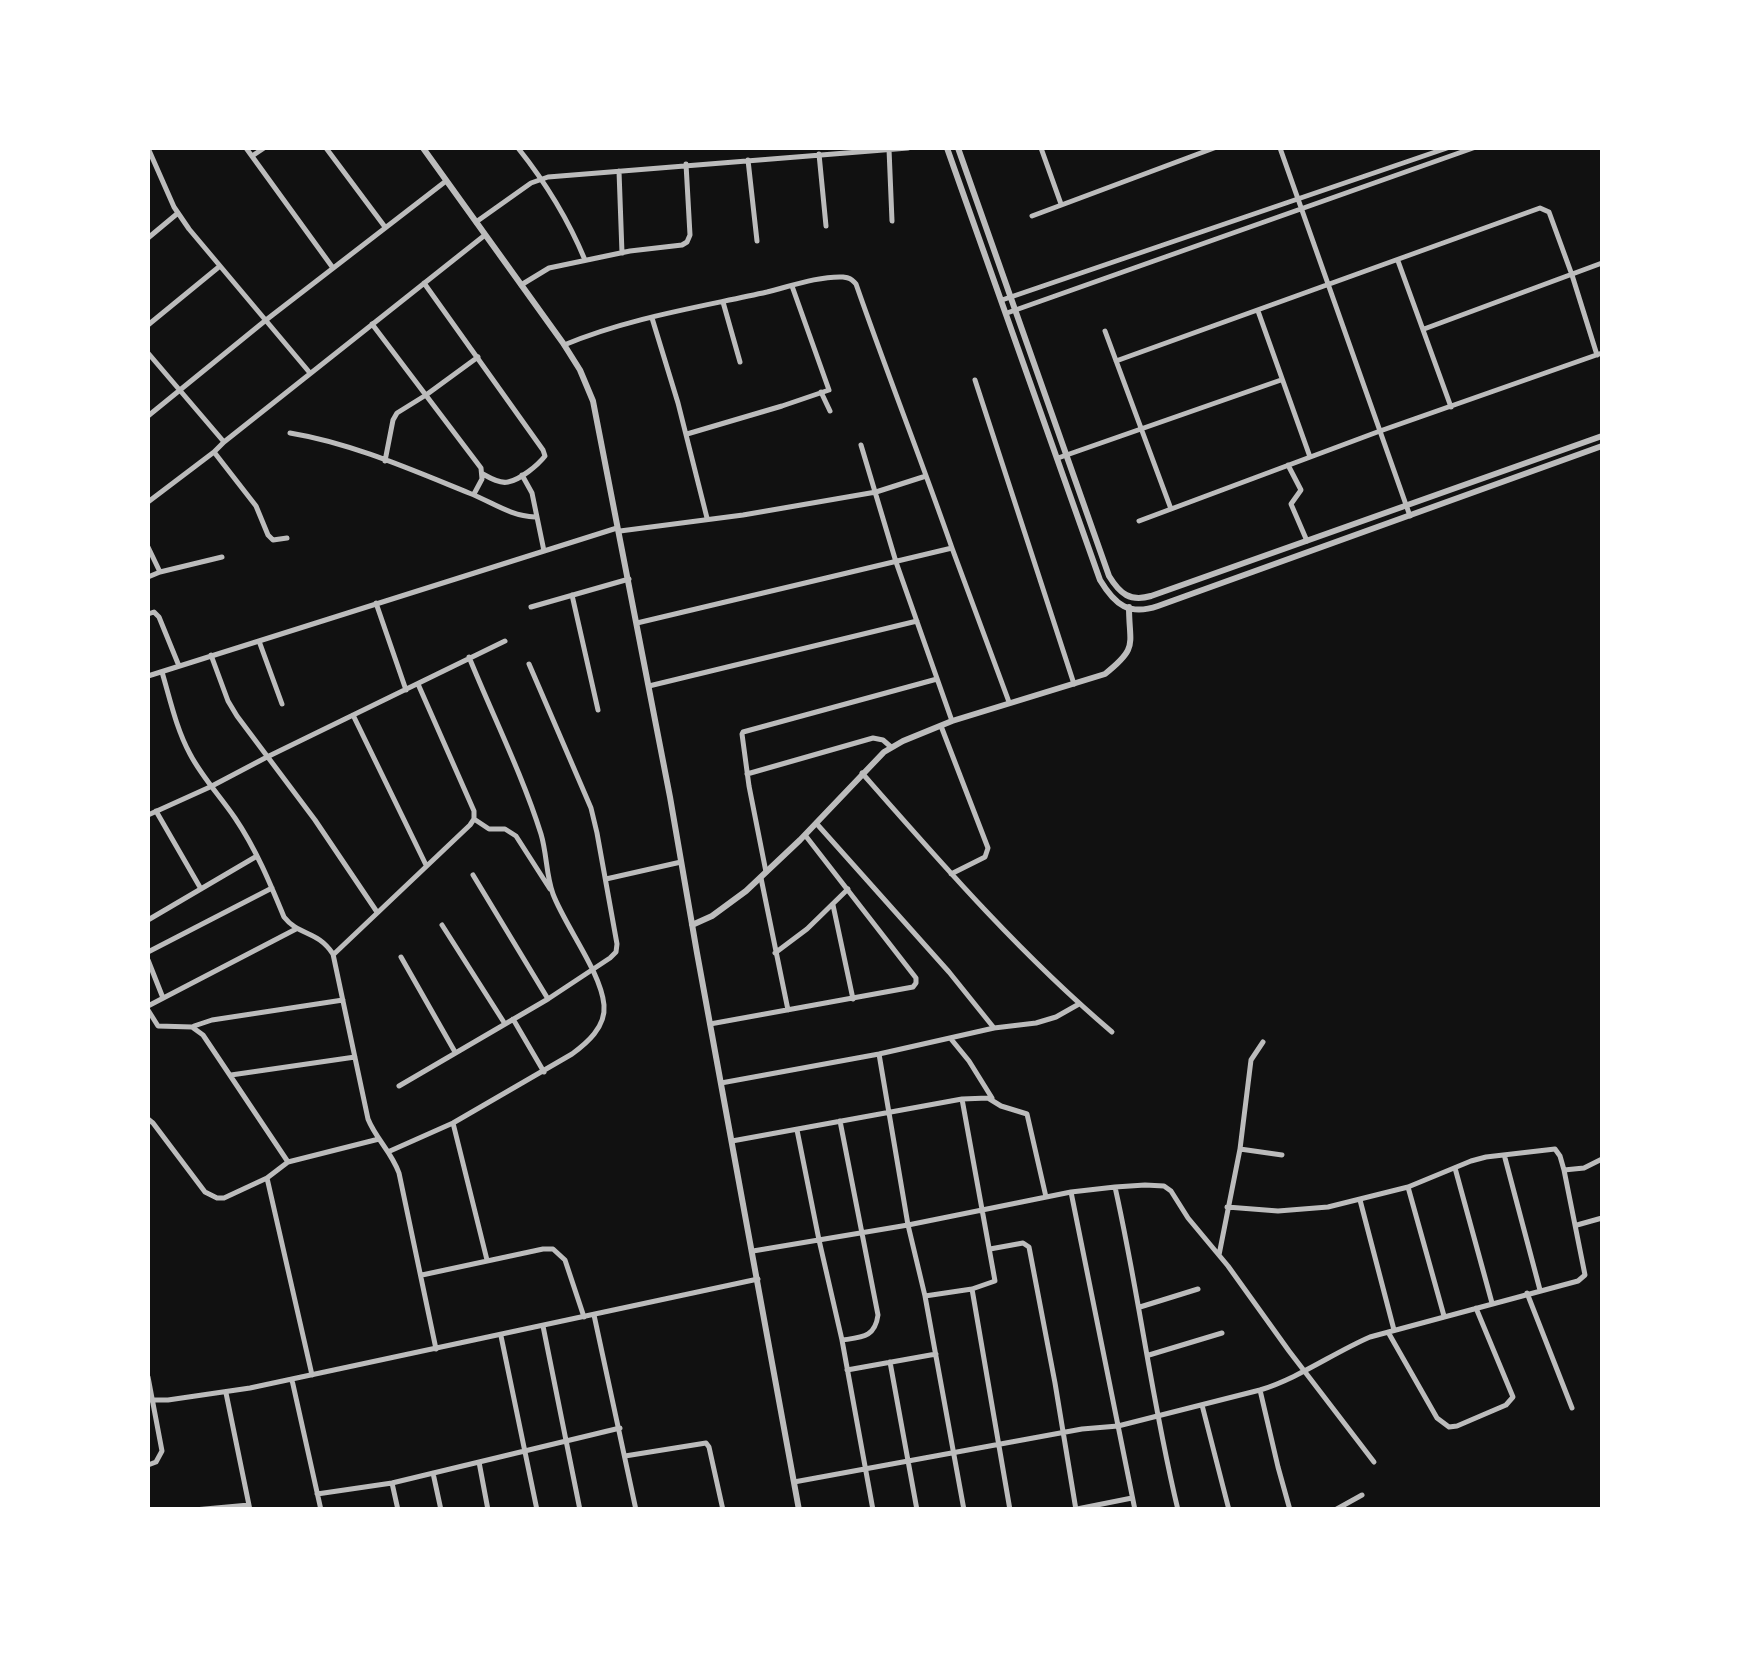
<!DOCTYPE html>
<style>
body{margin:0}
#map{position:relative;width:1750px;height:1657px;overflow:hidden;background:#111;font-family:"DM Sans",sans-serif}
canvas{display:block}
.frame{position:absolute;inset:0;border:150px solid #fff;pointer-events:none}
</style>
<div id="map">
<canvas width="1750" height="1657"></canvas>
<div class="frame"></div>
</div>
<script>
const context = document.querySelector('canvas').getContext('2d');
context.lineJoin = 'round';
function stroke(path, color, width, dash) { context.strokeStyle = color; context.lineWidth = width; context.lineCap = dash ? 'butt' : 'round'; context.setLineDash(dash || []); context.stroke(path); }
stroke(new Path2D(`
 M 148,148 L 174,207 L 189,229 L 310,373
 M 246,148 L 333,268
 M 326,148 L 385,227
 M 518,148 C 546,183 568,219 585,260
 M 1041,148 L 1061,204
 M 1280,148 L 1410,516
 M 889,149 L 892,221
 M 819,154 L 826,226
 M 252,156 L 264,148
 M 748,160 L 757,241
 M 619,171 L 622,253
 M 1032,216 L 1214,148
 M 476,222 L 531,183 L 548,177 L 908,148
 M 148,238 L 178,213
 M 1398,261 L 1451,407
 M 424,283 L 543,450 L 545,456 C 538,465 520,480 508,482 C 500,484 490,478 483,474
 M 521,285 L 549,268 L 630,251 L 682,245 L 687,242 L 690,235 L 686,164
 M 1002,300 L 1447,148
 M 723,302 L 740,362
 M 1258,311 L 1310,457
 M 1007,313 L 1473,148
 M 652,318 L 678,403 L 707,518
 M 372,324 L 481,468 L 482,479 L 474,494
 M 148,325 L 220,266
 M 1424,329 L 1602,263
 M 1105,331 L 1171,509
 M 564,345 C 628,318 700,307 767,292 C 791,286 819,276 843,277 C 851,278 851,279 856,284 C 887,373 921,459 952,548 L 637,623
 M 148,353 L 224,442
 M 1116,361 L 1540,208 L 1549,212 L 1572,275 L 1597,355
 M 975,380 L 1074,684
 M 821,392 L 830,411
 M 148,416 L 266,320 L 446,181
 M 290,433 C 351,443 412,470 469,493 C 492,502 510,516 535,517
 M 687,434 L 782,406 L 829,390 L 792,286
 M 861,445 L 896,562 L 952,721
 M 214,452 L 256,506 L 268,535 L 273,540 L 287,538
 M 1058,458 L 1281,380
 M 385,461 L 393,420 L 397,413 L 426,395 L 478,357
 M 1288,465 L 1301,490 L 1291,504 L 1307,541
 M 522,475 L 532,493 L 544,551
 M 148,502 L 214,452 L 224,442 L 485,235
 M 1139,521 L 1380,431 L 1602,353
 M 620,531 L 743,515 L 876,492 L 926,476
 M 148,547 L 160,572
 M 952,548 L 1009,702
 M 148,577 L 160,572 L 222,557
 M 572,595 L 598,710
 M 376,603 L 406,690
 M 531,607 L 629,579
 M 148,614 L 154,612 L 159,617 L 179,666
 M 259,641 L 282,704
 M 211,655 L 228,701 L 237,716 L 315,820 L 377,912
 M 162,672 C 170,699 176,728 190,754 C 202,777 220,796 235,818 C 256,849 270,883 284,917 C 299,936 317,930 333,954 L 368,1119 C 376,1139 391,1151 399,1173 L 436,1349
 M 148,676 L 617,528
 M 649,686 L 917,621
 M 353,715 L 426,865
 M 941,726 L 988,848 L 985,857 L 951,874
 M 862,773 C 941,863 1020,954 1112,1032
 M 747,774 L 873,738 L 883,740 L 891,747
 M 156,811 L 201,889
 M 148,815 L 210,787 L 267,757 L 505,641
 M 474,819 L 489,829 L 505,829 L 516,836 L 550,889
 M 816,823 L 949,972 L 994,1028
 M 766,872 L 749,786 L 742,734 L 743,732 L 937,679
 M 473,875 L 548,999
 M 761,878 L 788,1010
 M 606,879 L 681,862
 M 833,905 L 853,999
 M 148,920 L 257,856
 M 442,925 L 505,1024
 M 148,952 L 272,888
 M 775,953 L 807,929 L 848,889
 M 334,954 L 470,825 L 474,819 L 474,811 L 418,684
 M 401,957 L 455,1052
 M 148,960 L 163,998
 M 148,1006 L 296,929
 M 148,1010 L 158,1026 L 192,1027 L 203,1035 L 288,1162
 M 513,1019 L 544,1072
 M 710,1024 L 913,987 L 916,983 L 916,978 L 805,835
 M 194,1026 L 212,1020 L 343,1000
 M 951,1039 L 969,1061 L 992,1098
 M 879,1054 L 908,1225 L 925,1296 L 964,1510
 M 231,1075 L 355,1057
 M 721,1083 L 879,1054 L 994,1028 L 1036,1023 L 1056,1017 L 1079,1004
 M 399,1086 L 548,999 L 610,958 L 616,952 L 617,944 L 597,833 L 591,808 L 529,664
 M 962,1099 L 988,1098 L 1001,1106 L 1027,1114 L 1046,1197
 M 148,1119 L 153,1123 L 205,1192 L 217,1198 L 224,1198 L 267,1178 L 288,1162 L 379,1139
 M 840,1121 L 878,1315 C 875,1337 863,1337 843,1340
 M 453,1123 L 487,1260
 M 797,1130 L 819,1240 L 842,1340 L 873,1510
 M 732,1141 L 962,1099 L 995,1281 L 972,1289 L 925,1296
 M 1240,1149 L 1282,1155
 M 390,1151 L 453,1123 L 572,1054 C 587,1043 606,1027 604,1005 C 601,972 565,926 553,894 C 546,875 547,854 541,834 C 522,774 493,716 469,657
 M 1505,1158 L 1540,1290
 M 1455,1168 L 1492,1303
 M 1564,1170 L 1584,1168 L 1602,1159
 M 267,1178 L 312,1375
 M 1115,1187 L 1145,1185 L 1164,1186 L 1171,1191 L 1188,1218 L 1228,1266 L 1289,1351 L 1374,1462
 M 1408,1187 L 1444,1316
 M 1071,1192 L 1135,1510
 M 1360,1200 L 1394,1330
 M 1577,1225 L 1602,1218
 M 990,1249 L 1023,1243 L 1029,1247 L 1055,1383 L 1076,1510
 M 753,1251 L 908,1225 L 1071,1192 L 1115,1187 C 1139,1294 1152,1403 1178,1510
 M 1219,1255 L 1240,1149 L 1251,1060 L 1263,1042
 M 422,1275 L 543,1249 L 553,1249 L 565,1260 L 584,1317
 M 972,1289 L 1010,1510
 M 1527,1293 L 1572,1408
 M 1140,1307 L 1198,1289
 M 594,1315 L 636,1510
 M 543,1326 L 580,1510
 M 1388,1332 L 1437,1418 L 1449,1427 L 1457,1426 L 1506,1405 L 1513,1397 L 1476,1308
 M 501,1336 L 537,1510
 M 1149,1355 L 1222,1333
 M 890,1362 L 917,1510
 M 847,1370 L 936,1354
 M 148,1377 L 162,1451 L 156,1462 L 148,1465
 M 292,1380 L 321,1510
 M 1260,1390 L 1278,1467 L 1290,1510
 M 226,1393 L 250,1510
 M 148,1400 L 168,1400 L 250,1388 L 758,1279
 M 1202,1405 L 1229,1510
 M 625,1456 L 706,1443 L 709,1447 L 723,1510
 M 479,1462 L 488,1510
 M 433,1473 L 441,1510
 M 794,1482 L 1082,1429 L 1118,1426 L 1260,1390 C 1299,1378 1333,1353 1370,1337 L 1578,1281 L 1585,1275 L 1564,1170 L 1560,1156 L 1555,1149 L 1486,1157 L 1471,1161 L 1408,1187 L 1328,1207 L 1278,1211 L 1227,1207
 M 392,1483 L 398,1510
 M 317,1494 L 392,1483 L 620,1428
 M 194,1510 L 249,1505
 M 1072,1510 L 1132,1498
 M 1335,1510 L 1362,1495`), '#bcbcbc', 5);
stroke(new Path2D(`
 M 423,148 L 563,343 L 580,370 L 593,401 L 670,797 L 697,953 L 799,1510
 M 947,148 L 1100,580 C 1115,605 1129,616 1158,606 L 1602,446
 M 958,148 L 1109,576 C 1120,594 1130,602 1151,596 L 1602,436
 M 692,925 L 712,916 L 746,891 L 800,840 L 884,752 L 903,741 L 952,721 L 1105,674 C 1139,647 1129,645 1129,607`), '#bcbcbc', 6);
</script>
